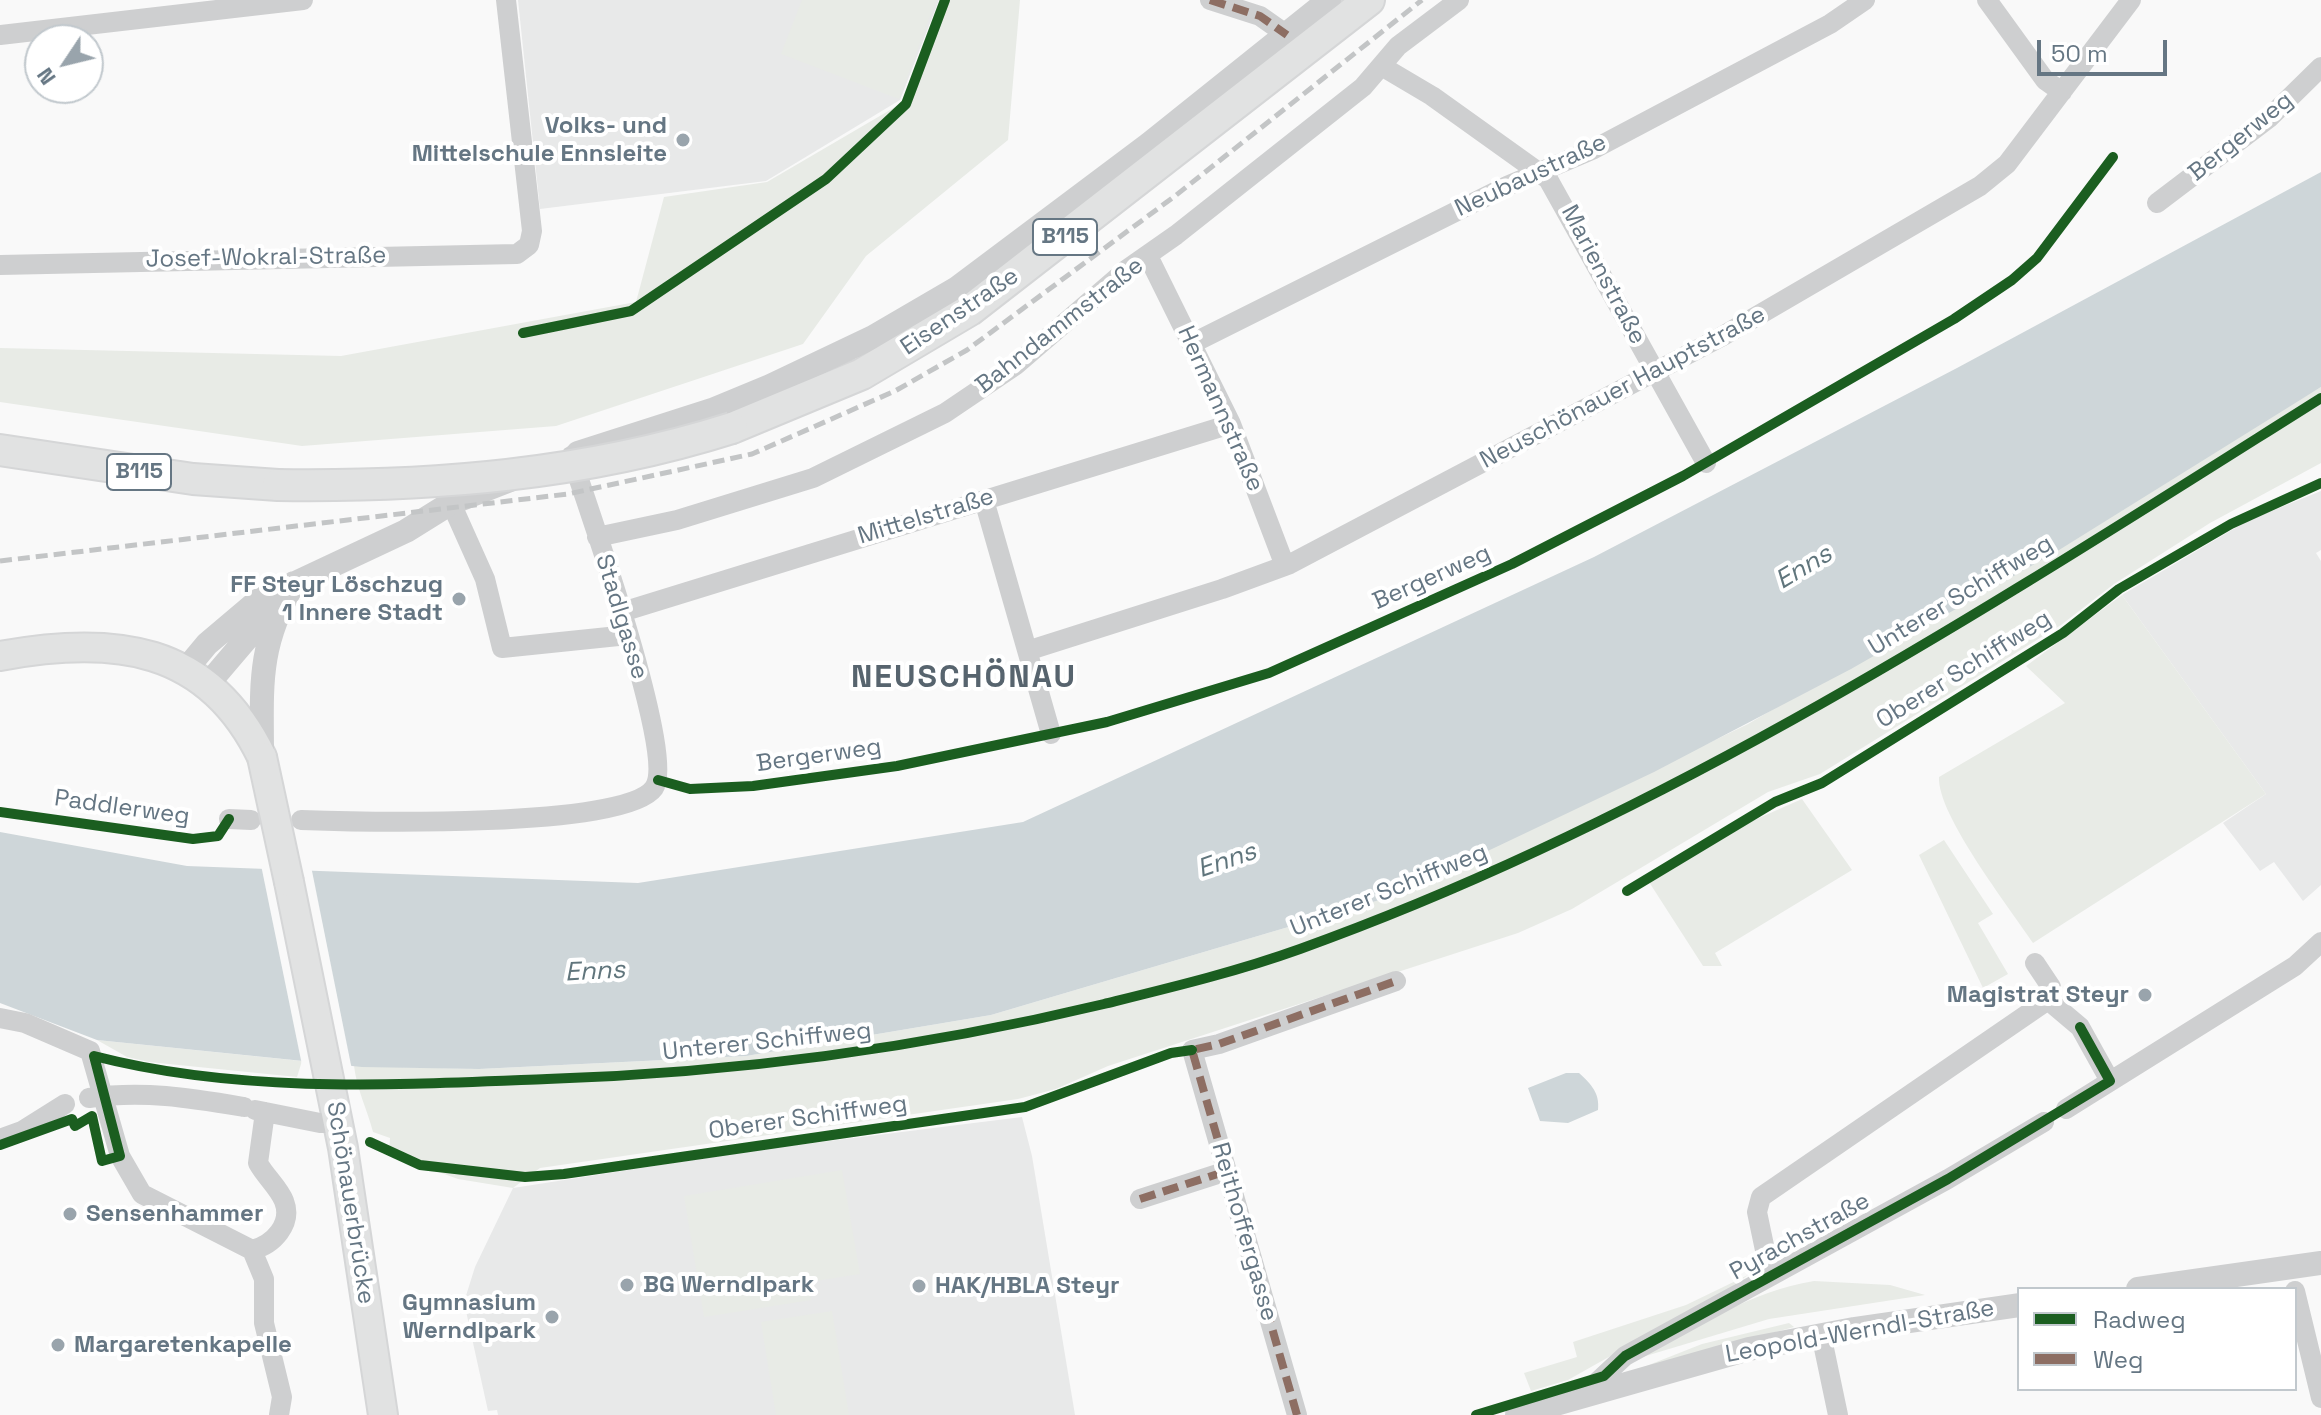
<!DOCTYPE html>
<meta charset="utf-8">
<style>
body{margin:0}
#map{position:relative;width:2321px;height:1415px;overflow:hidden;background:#f9f9f9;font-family:"Space Grotesk",sans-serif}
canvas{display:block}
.legend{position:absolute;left:2017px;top:1287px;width:280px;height:104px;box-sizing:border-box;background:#fff;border:2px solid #c1c8cd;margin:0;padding:10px 14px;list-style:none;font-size:24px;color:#657683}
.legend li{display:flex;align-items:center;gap:16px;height:40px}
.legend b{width:40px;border:2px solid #c1c8cd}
.north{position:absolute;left:24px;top:24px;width:80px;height:80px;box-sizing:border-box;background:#fff;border:2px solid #c1c8cd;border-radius:50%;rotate:235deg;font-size:22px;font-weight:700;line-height:32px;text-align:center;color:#657683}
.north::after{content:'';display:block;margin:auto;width:28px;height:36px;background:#99a4ac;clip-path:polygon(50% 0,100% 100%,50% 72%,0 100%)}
.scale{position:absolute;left:2037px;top:40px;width:130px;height:36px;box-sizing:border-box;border:4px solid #657683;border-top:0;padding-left:10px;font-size:24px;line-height:28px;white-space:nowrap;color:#657683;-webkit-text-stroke:6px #fff;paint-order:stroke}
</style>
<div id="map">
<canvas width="2321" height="1415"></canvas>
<ul class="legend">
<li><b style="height:10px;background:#1b5e20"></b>Radweg</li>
<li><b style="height:10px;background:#8d6e63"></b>Weg</li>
</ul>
<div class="north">N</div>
<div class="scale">50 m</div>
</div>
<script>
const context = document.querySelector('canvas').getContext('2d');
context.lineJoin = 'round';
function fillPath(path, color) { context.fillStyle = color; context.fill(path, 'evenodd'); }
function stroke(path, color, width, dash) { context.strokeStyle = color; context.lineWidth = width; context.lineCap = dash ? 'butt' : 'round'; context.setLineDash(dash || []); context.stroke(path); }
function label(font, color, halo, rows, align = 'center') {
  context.font = font + ' "Space Grotesk",sans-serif'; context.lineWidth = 8; context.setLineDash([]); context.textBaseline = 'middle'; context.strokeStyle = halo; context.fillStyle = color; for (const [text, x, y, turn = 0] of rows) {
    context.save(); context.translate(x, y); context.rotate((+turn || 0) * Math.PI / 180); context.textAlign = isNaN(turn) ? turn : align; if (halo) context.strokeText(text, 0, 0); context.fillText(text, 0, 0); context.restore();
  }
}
fillPath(new Path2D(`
 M 518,0 L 939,0 L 900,100 L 766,181 L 540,209 Z
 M 2321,491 L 2321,550 L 2316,553 L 2321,561 L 2321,885 L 2303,901 L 2274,862 L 2260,871 L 2223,823 L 2266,794 L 2122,595 L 2247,521 Z
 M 1022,1117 L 1032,1156 L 1075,1415 L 498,1415 L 497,1410 L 488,1411 L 464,1302 L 475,1267 L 513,1188 L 757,1150 Z`), '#e8e9e9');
fillPath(new Path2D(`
 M 802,0 L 936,0 L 899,99 L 781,54 Z
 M 941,0 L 1020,0 L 1008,140 L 866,256 L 803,344 L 556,426 L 302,446 L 0,402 L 0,348 L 341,356 L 636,302 L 664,197 L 767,182 L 902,103 Z
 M 2321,387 L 2321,463 L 2210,523 L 2114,584 L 2061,625 L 1820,774 L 1768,792 L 1572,909 L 1518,933 L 1108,1066 L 1056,1089 L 1018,1099 L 540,1168 L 513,1188 L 458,1179 L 389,1154 L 390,1138 L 373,1132 C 367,1109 357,1090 354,1066 L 479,1069 L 746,1056 L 991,1015 L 1393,896 L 1748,724 Z
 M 2122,595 L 2266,794 L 2033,943 C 2010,908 1937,815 1939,777 L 2065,703 L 2026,666 Z
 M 1802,799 L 1852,870 L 1715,953 L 1722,966 L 1703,966 L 1649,882 L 1741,826 Z
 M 1944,840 L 1993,914 L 1978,923 L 2008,974 L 1983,988 L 1919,855 Z
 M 97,1040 L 302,1061 L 297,1077 L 149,1062 L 127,1057 Z
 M 842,1170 L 860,1274 L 809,1282 L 811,1300 L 704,1317 L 684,1196 Z
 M 1748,1275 L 1724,1292 L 1568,1380 L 1531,1391 L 1524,1373 L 1577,1357 L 1573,1342 L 1686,1305 Z
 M 1814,1281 L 1890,1285 L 1925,1295 L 1769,1319 L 1639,1358 C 1695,1328 1751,1291 1814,1281 Z
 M 832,1311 L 849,1415 L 776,1415 L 761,1322 Z
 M 1789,1323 L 1794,1327 L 1631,1372 L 1702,1344 Z`), '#e8ebe6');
fillPath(new Path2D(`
 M 2321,172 L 2321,387 L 2059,550 L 1851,669 L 1654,772 L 1393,896 L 991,1015 L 746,1056 L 479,1069 L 362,1067 L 97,1040 L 0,1003 L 0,832 L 187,866 L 638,883 L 1023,822 L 1594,557 L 1957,368 Z
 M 1566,1073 L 1579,1073 C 1591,1084 1600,1093 1598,1110 L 1568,1123 L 1540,1121 L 1528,1088 Z`), '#ced6d9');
fillPath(new Path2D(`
 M 261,865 L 311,866 L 352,1070 L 302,1065 Z`), '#f9f9f9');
const secondary = new Path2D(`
 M 0,656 C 113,635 208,645 262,757
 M 289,882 L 343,1148 L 383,1415`);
const primary = new Path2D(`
 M 732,428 L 862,374 L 970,310 L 1369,0
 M 0,450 L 193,479 L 278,485`);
stroke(secondary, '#d5d6d7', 32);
stroke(primary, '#d5d6d7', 34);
stroke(new Path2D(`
 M 1210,0 L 1260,16 L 1287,35
 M 1987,0 L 2045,80 L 2062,92
 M 0,35 L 303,0
 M 1383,67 L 1432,96 L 1548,179 L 1706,463
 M 2157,203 L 2269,118 L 2321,67
 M 1148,256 L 1231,424 L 1285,566
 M 0,265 L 517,254 L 529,245 L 532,231 L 506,0
 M 1193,343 L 1507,186 L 1594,149 L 1830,24 L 1865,0
 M 984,500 L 1051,734
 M 451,503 L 485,579 L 502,648 L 628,635
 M 597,537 L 677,520 L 813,478 L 945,413 L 1016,365 L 1126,270 L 1176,235 L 1363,87 L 1398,46 L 1459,0
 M 622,612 L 1231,424
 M 1030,650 L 1222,589 L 1290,564 L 1721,337 L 1980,186 L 2007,164 L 2131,0
 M 229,819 L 251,820
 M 301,820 C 356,822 625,829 654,788 C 676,756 587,504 571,456
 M 2035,963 L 2051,987 L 2048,1000 L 2080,1027 L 2110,1081
 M 0,1018 L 25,1023 L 90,1051 L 120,1156 L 142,1194 L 252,1250 L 264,1279 L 264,1323 L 282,1397 L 279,1415
 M 2066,1109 L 2295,966 L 2321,942
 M 255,1110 L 320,1123 L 337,1123
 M 0,1139 L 22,1131 L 65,1104
 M 1140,1199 L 1227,1171
 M 252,1250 C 273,1245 293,1224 284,1201 C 279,1188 265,1176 258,1163 L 265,1112
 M 1770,1274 L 1757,1212 L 1761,1197 L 2048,1000
 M 2295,1291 L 2321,1398
 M 1821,1334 L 1838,1415
 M 1582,1396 L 1625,1356 L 1948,1179 L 2044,1122
 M 1297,1415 L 1192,1050 L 1219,1044 L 1396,981`), '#cecfd0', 20);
stroke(new Path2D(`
 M 578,453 L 712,410 L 770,386 L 873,337 L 957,288 L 1149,144 L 1329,0
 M 187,668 L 207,644 L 259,600 L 406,531 L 451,503 L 510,480
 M 208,684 L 271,610
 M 262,757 C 262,686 257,647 294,583
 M 2138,1289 L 2321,1263
 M 1517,1415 L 1749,1349 L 1854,1329 L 2019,1305`), '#cecfd0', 24);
stroke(secondary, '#e1e2e2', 28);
stroke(primary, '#e1e2e2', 30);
stroke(new Path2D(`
 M 0,561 L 568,494 L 752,454 L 895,391 L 967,350 L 1175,196 L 1422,0`), '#c3c5c6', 5, [12, 6]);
const secondaryBridge = new Path2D(`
 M 262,757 L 289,882`);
const primaryBridge = new Path2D(`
 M 278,485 C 432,487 584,475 732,428`);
stroke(secondaryBridge, '#d5d6d7', 32, []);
stroke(primaryBridge, '#d5d6d7', 34, []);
stroke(new Path2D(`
 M 89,1098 C 143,1090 190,1098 244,1107`), '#cecfd0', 20);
stroke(secondaryBridge, '#e1e2e2', 28);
stroke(primaryBridge, '#e1e2e2', 30);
stroke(new Path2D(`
 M 1210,0 L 1260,16 L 1287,35
 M 1140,1199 L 1227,1171
 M 1297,1415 L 1192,1050 L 1219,1044 L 1396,981`), '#8d6e63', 8, [16, 8]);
stroke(new Path2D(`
 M 523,333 L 631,311 L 826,179 L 906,104 L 945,0
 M 658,780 L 690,789 L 753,786 L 897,766 L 1107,722 L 1269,673 L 1512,564 L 1683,476 L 1954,319 L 2012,280 L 2037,258 L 2113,157
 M 0,812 L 193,839 L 218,836 L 229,819
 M 1627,891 L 1775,802 L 1822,783 L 2063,633 L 2119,589 L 2231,524 L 2321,483
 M 370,1142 L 420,1165 L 525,1177 L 564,1174 L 1025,1107 L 1171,1053 L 1192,1050
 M 0,1145 L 72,1119 L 75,1126 L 92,1116 L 102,1161 L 120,1156 L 94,1056 C 241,1094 396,1085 547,1079 C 736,1073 920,1048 1104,1004 C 1169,988 1236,972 1300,949 C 1666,818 1994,604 2321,398
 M 1476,1415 L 1604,1376 L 1625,1356 L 1948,1179 L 2110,1081 L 2080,1027`), '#1b5e20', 10);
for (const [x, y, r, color] of [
 [683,140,8,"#99a4ac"],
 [459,599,8,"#99a4ac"],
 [2145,995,8,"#99a4ac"],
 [70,1214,8,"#99a4ac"],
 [627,1285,8,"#99a4ac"],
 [919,1286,8,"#99a4ac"],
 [552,1317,8,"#99a4ac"],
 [58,1345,8,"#99a4ac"]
]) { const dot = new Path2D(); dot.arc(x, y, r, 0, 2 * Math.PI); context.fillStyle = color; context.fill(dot); stroke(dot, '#fff', 3); }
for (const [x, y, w] of [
 [1065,237,64],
 [139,472,64]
]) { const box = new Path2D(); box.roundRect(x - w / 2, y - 18, w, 36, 6); context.fillStyle = '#fff'; context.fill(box); stroke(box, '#657683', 2); }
label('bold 22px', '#657683', null, [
 ["B115",1065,237],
 ["B115",139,472]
]);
label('bold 24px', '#657683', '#fff', [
 ["Volks- und",667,126],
 ["Mittelschule Ennsleite",667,154],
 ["FF Steyr Löschzug",443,585],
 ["1 Innere Stadt",443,613],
 ["Magistrat Steyr",2129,995],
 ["Sensenhammer",86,1214,"left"],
 ["BG Werndlpark",643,1285,"left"],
 ["HAK/HBLA Steyr",935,1286,"left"],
 ["Gymnasium",536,1303],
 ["Werndlpark",536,1331],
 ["Margaretenkapelle",74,1345,"left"]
], 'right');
label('24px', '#657683', '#fff', [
 ["Bergerweg",2241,137,-39],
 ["Neubaustraße",1531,176,-25],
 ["Josef-Wokral-Straße",266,258,-1],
 ["Marienstraße",1603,275,62],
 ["Eisenstraße",960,312,-34],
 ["Bahndammstraße",1060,326,-38],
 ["Neuschönauer Hauptstraße",1623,388,-28],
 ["Hermannstraße",1220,409,66],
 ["Mittelstraße",926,517,-17],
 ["Bergerweg",1432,578,-24],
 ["Unterer Schiffweg",1961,596,-31],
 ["Stadlgasse",621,617,73],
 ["Oberer Schiffweg",1964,670,-32],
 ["Bergerweg",819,756,-8],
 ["Paddlerweg",122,808,8],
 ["Unterer Schiffweg",1389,891,-22],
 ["Unterer Schiffweg",767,1042,-6],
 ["Oberer Schiffweg",808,1118,-8],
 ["Schönauerbrücke",350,1203,81],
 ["Reithoffergasse",1244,1232,74],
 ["Pyrachstraße",1800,1237,-29],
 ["Leopold-Werndl-Straße",1860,1332,-10]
]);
label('italic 26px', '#60757c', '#fff', [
 ["Enns",1804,568,-31],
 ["Enns",1227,861,-19],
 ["Enns",595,972,-3]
]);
context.letterSpacing = '2px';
label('bold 32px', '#57646e', '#fff', [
 ["NEUSCHÖNAU",964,678]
]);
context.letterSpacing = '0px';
</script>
